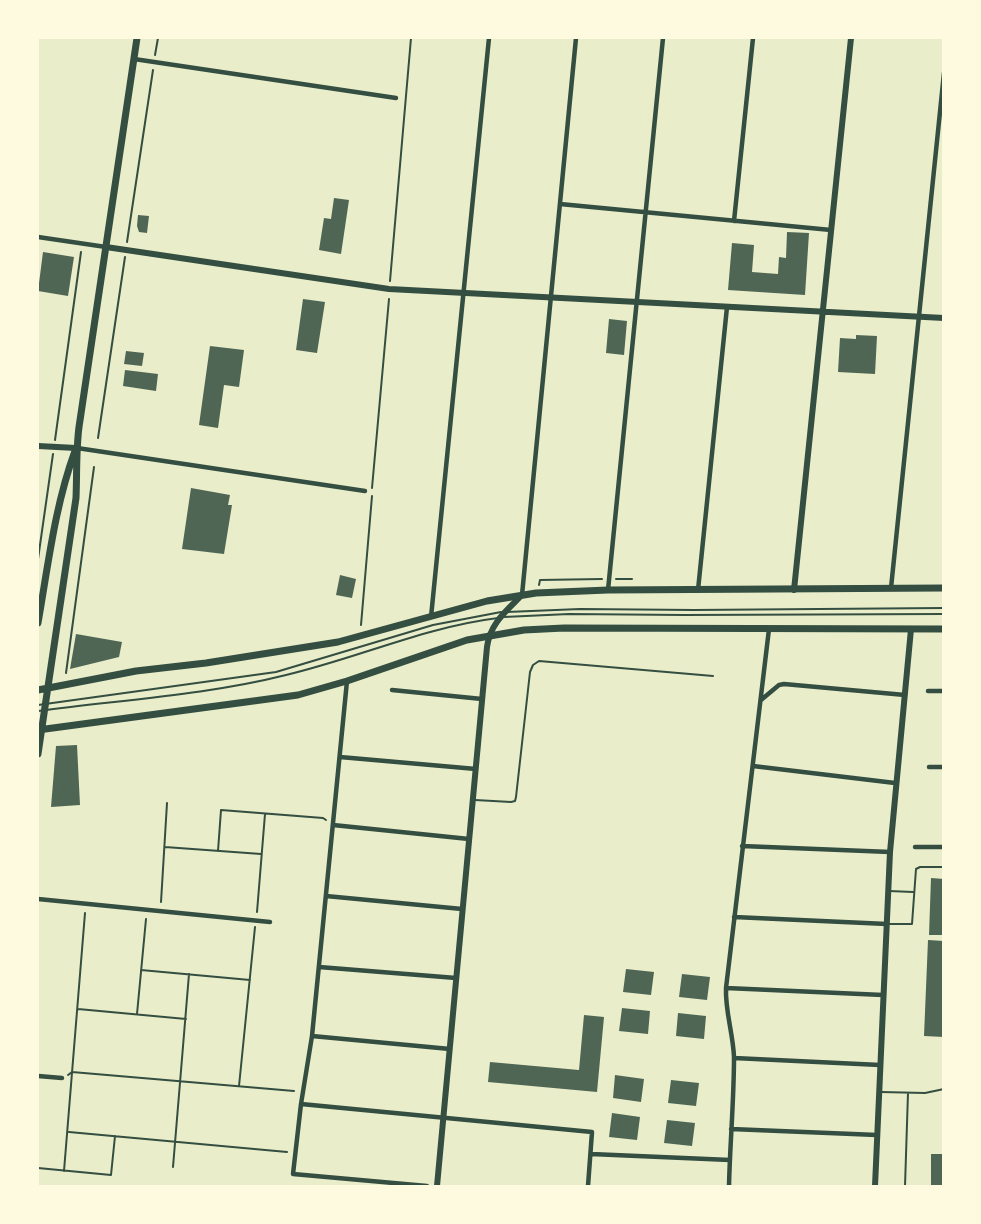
<!DOCTYPE html>
<style>
body{margin:0}
#map{position:relative;width:981px;height:1224px;overflow:hidden;background:#e9edc9;font-family:Overpass,sans-serif}
canvas{display:block}
.frame{position:absolute;inset:0;border:39px solid #fefae0;pointer-events:none}
</style>
<div id="map">
<canvas width="981" height="1224"></canvas>
<div class="frame"></div>
</div>
<script>
const context = document.querySelector('canvas').getContext('2d');
context.lineJoin = 'round';
function fillPath(path, color) { context.fillStyle = color; context.fill(path, 'evenodd'); }
function stroke(path, color, width, dash) { context.strokeStyle = color; context.lineWidth = width; context.lineCap = dash ? 'butt' : 'round'; context.setLineDash(dash || []); context.stroke(path); }
fillPath(new Path2D(`
 M 334,198 L 349,200 L 341,254 L 319,250 L 324,218 L 331,219 Z
 M 138,215 L 149,216 L 147,233 L 139,232 L 137,226 Z
 M 787,232 L 809,233 L 805,295 L 728,290 L 732,243 L 754,245 L 752,272 L 778,274 L 779,257 L 786,258 Z
 M 43,252 L 74,257 L 68,296 L 38,291 Z
 M 303,299 L 325,302 L 317,353 L 296,350 Z
 M 609,319 L 627,321 L 624,355 L 606,353 Z
 M 856,335 L 877,336 L 875,374 L 838,372 L 840,338 L 856,339 Z
 M 210,346 L 244,350 L 239,387 L 224,385 L 218,428 L 199,425 Z
 M 126,351 L 144,353 L 142,366 L 124,364 Z
 M 125,370 L 158,374 L 156,391 L 123,386 Z
 M 191,488 L 230,495 L 228,505 L 232,505 L 224,554 L 182,549 Z
 M 340,575 L 356,579 L 352,598 L 336,595 Z
 M 76,634 L 122,642 L 119,657 L 70,669 Z
 M 77,745 L 80,805 L 51,807 L 56,746 Z
 M 931,878 L 944,879 L 944,935 L 929,935 Z
 M 928,940 L 944,941 L 944,1037 L 924,1036 Z
 M 626,969 L 654,972 L 651,995 L 623,992 Z
 M 682,974 L 710,977 L 707,1000 L 679,997 Z
 M 622,1008 L 650,1011 L 648,1034 L 619,1031 Z
 M 678,1013 L 706,1016 L 704,1039 L 676,1036 Z
 M 584,1015 L 604,1017 L 597,1092 L 488,1082 L 490,1062 L 579,1070 Z
 M 615,1075 L 644,1079 L 641,1102 L 613,1098 Z
 M 671,1080 L 699,1083 L 696,1106 L 668,1103 Z
 M 612,1113 L 640,1117 L 637,1140 L 609,1137 Z
 M 667,1120 L 695,1123 L 692,1146 L 664,1143 Z
 M 931,1154 L 944,1154 L 944,1186 L 931,1186 Z`), '#4f6655');
stroke(new Path2D(`
 M 155,55 L 158,38
 M 127,242 L 153,70
 M 390,281 L 411,38
 M 98,438 L 125,257
 M 55,440 L 81,252
 M 372,488 L 389,299
 M 38,559 L 53,454
 M 616,579 L 632,579
 M 539,585 L 540,580 L 602,579
 M 361,625 L 372,496
 M 66,673 L 94,467
 M 165,847 L 261,854
 M 218,851 L 221,810 L 323,818 L 326,820
 M 161,902 L 167,803
 M 257,912 L 265,814
 M 141,970 L 250,980
 M 78,1009 L 186,1019
 M 137,1014 L 146,919
 M 68,1075 L 72,1072 L 294,1091
 M 239,1086 L 255,927
 M 69,1132 L 287,1152
 M 173,1167 L 189,974
 M 38,1168 L 111,1175 L 115,1136
 M 64,1171 L 85,913`), '#344e41', 2);
stroke(new Path2D(`
 M 507,612 L 580,609 L 694,610 L 944,608
 M 504,617 L 569,614 L 684,615 L 944,614
 M 38,705 L 276,672 L 433,625 L 501,612
 M 38,711 C 119,700 207,695 286,675 C 358,658 425,627 498,618
 M 475,800 L 511,802 L 515,801 L 516,797 L 530,672 L 533,665 L 539,661 L 713,676
 M 889,891 L 913,892
 M 887,924 L 912,924 L 916,869 L 920,867 L 944,867
 M 881,1092 L 925,1093 L 944,1089
 M 905,1186 L 908,1093`), '#344e41', 2);
stroke(new Path2D(`
 M 134,59 L 396,98
 M 560,204 L 831,230
 M 734,221 L 753,38
 M 38,237 L 106,247
 M 77,448 L 365,491
 M 891,588 L 944,73
 M 608,590 L 663,38
 M 698,590 L 727,307
 M 522,595 L 576,38
 M 431,617 L 489,38
 M 347,681 L 312,1036 L 301,1104 L 293,1174 L 427,1186
 M 392,690 L 482,699
 M 928,691 L 944,691
 M 761,700 L 779,685 L 784,684 L 905,695
 M 340,757 L 476,769
 M 753,766 L 895,783
 M 929,767 L 944,767
 M 333,825 L 469,839
 M 742,846 L 890,852
 M 915,847 L 944,847
 M 326,896 L 462,909
 M 38,899 L 270,922
 M 734,917 L 887,924
 M 319,967 L 456,978
 M 726,988 L 883,995
 M 312,1036 L 450,1049
 M 734,1058 L 880,1065
 M 38,1076 L 62,1078
 M 301,1104 L 592,1132 L 588,1186
 M 731,1129 L 877,1135
 M 591,1154 L 730,1160
 M 729,1186 C 730,1143 734,1100 734,1057 C 733,1033 725,1011 726,988 L 769,629`), '#344e41', 4.5);
stroke(new Path2D(`
 M 106,247 L 389,289 L 944,318
 M 38,446 L 76,448
 M 794,590 L 851,38
 M 437,1186 L 487,647 C 490,624 505,612 521,596
 M 875,1186 L 890,852 L 911,629`), '#344e41', 6);
stroke(new Path2D(`
 M 38,623 C 48,566 55,505 75,451
 M 38,690 L 136,671 L 206,663 L 338,642 L 487,601 L 536,593 L 608,590 L 944,588
 M 38,730 L 298,695 L 347,681 L 467,640 L 524,630 L 564,628 L 944,629
 M 38,754 L 76,498 C 77,474 76,450 79,427 L 137,38`), '#344e41', 7);
</script>
